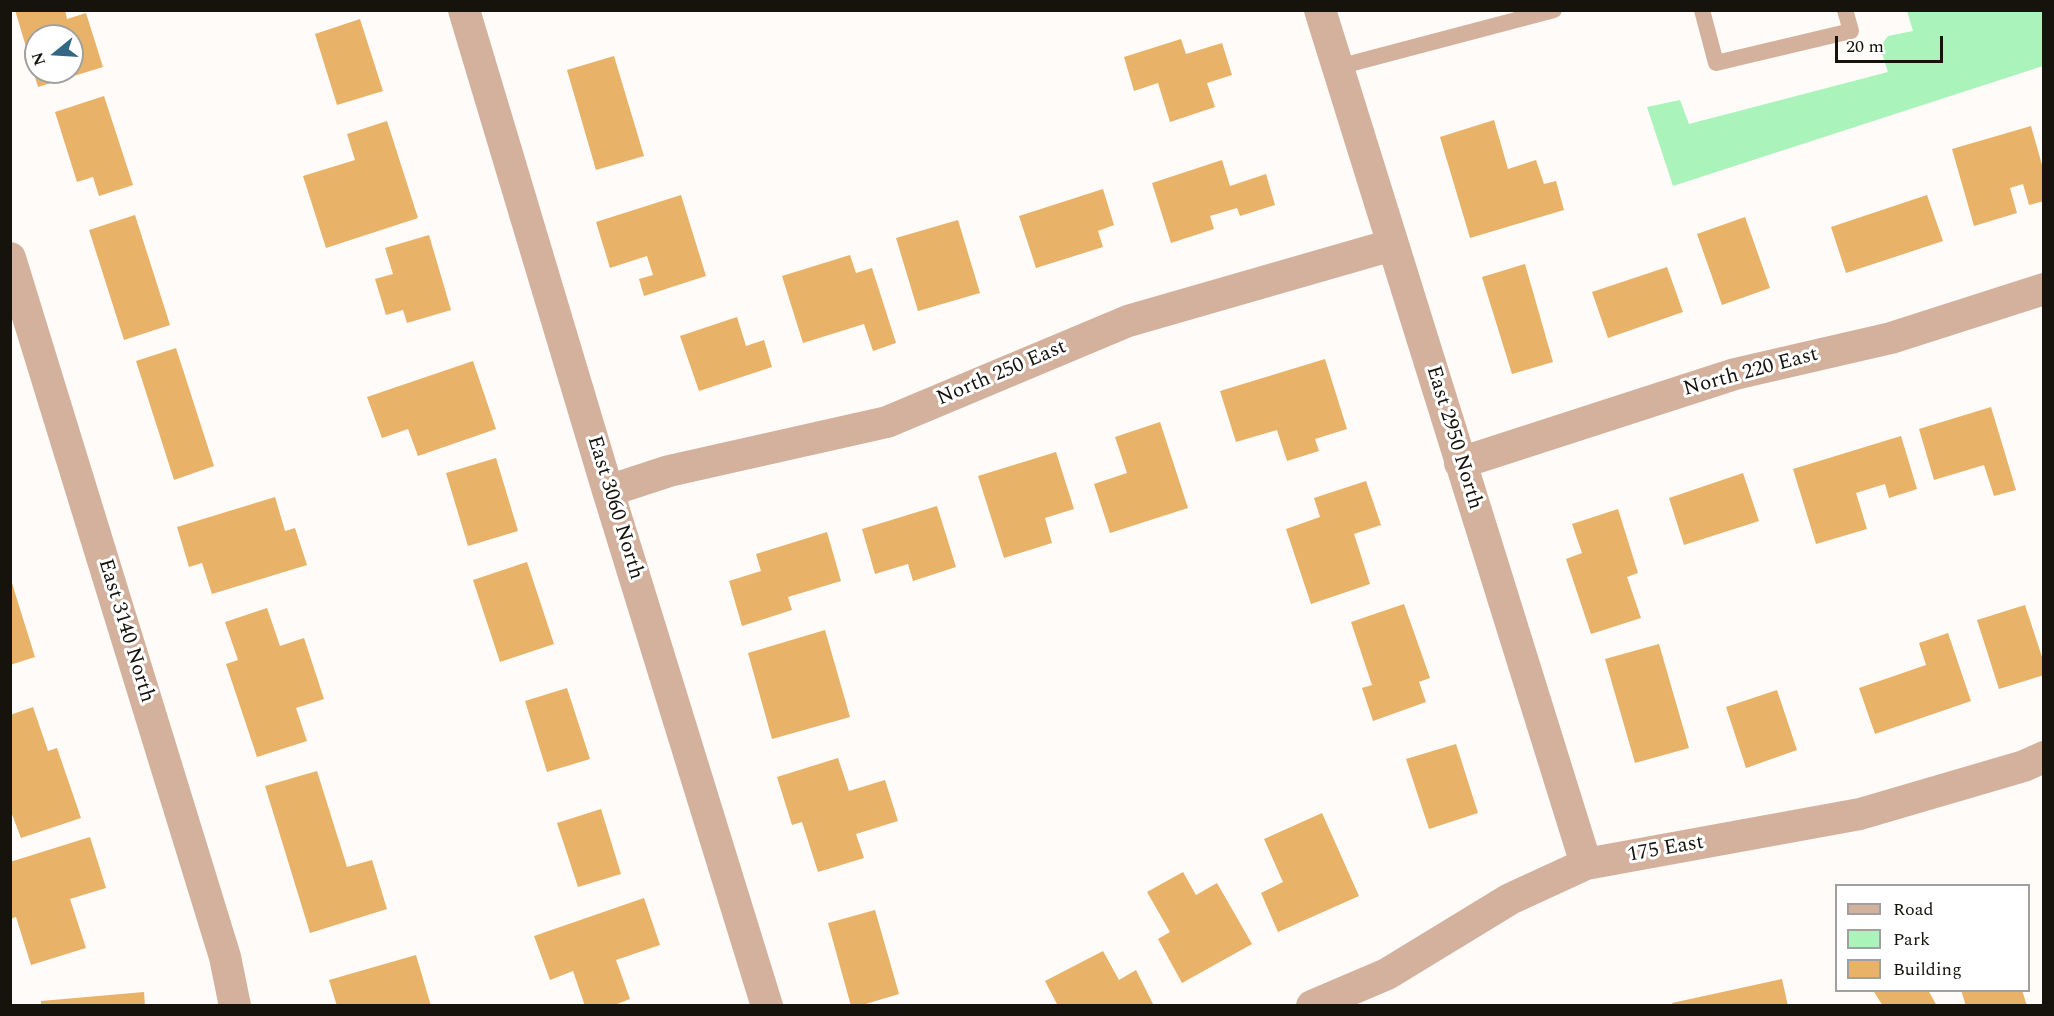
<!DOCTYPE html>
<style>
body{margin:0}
#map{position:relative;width:2054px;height:1016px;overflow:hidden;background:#fefbf8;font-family:Spectral,serif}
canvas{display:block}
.frame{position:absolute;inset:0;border:12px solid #16120c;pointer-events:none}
.legend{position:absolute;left:1835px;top:884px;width:195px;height:108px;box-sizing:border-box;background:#fff;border:2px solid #a2a09e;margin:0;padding:8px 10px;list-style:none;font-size:18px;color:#16120c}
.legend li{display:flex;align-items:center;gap:12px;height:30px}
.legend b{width:30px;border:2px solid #a2a09e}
.north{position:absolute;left:24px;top:24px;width:60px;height:60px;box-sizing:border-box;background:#fff;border:2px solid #a2a09e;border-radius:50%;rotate:252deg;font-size:16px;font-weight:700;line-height:24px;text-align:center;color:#16120c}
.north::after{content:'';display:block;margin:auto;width:21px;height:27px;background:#336784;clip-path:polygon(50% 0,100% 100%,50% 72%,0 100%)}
.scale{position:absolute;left:1835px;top:36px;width:108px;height:27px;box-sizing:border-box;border:3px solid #16120c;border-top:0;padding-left:8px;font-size:18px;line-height:21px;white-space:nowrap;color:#16120c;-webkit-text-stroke:4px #fff;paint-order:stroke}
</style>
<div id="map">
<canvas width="2054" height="1016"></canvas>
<div class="frame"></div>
<ul class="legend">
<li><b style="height:8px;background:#d4b19c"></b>Road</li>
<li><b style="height:16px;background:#aaf3ba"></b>Park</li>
<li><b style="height:16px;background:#e8b268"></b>Building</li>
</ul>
<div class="north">N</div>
<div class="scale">20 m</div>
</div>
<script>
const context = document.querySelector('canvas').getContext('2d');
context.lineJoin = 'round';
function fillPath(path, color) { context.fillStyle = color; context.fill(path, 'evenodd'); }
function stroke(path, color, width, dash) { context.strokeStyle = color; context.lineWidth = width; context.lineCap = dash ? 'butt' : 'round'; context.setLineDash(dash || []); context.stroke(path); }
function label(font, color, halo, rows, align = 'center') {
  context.font = font + ' Spectral,serif'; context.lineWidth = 6; context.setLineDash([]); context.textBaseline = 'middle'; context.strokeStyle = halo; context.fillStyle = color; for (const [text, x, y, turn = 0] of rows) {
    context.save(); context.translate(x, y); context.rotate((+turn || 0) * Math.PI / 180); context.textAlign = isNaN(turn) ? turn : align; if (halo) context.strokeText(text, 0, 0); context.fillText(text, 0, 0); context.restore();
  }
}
fillPath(new Path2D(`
 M 1907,11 L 2043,11 L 2043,66 L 1673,186 L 1647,107 L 1680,100 L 1689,124 L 1888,72 L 1880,47 L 1888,36 L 1913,31 Z`), '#aaf3ba');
fillPath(new Path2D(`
 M 15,10 L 65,10 L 67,19 L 86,13 L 103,67 L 38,87 ZM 36,36 L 72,36 L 72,72 L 36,72 Z
 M 360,19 L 383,91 L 337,105 L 315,34 Z
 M 1181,39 L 1186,54 L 1222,43 L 1232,75 L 1207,83 L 1215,107 L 1170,122 L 1158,83 L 1134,91 L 1124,57 Z
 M 614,56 L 644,156 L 596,170 L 567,70 Z
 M 104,96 L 133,185 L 99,196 L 93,177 L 77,182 L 55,112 Z
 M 1494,120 L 1508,169 L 1536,160 L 1544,184 L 1556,181 L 1564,210 L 1470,238 L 1440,137 Z
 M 387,121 L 418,218 L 326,248 L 303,176 L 355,160 L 347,134 Z
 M 2031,126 L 2044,172 L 2044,201 L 2029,205 L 2023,184 L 2010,188 L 2017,213 L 1974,226 L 1952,149 Z
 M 1222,160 L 1230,186 L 1266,174 L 1275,205 L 1240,216 L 1237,208 L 1210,216 L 1214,229 L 1171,243 L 1152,183 Z
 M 1103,189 L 1114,225 L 1098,231 L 1103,247 L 1036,268 L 1019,216 Z
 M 681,195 L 706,276 L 644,296 L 639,279 L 653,275 L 647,256 L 610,268 L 596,222 Z
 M 1927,195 L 1943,241 L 1846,273 L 1831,227 Z
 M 135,215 L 170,325 L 124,340 L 89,230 Z
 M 1745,217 L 1770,288 L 1722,305 L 1697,234 Z
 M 958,220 L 980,293 L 918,311 L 896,238 Z
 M 429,235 L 451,310 L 407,323 L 403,310 L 386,315 L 375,279 L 393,274 L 385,248 Z
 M 850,255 L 856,273 L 872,268 L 896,343 L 873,351 L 864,324 L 803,343 L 782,276 Z
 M 1525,264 L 1553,362 L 1512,374 L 1482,277 Z
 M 1667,267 L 1683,312 L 1608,338 L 1592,292 Z
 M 737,317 L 746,346 L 764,340 L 772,367 L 699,391 L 680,336 Z
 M 176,348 L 214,466 L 174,480 L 136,361 Z
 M 1325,359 L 1347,429 L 1315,439 L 1319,451 L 1287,461 L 1277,430 L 1236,442 L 1220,391 Z
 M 473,361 L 496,429 L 418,456 L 408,429 L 382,438 L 367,397 Z
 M 1991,407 L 2016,490 L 1994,496 L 1984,465 L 1934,480 L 1919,429 Z
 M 1160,422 L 1188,508 L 1110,533 L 1094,484 L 1127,473 L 1115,437 Z
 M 1901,436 L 1917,489 L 1889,498 L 1885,484 L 1856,493 L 1867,529 L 1816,544 L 1793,469 Z
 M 1056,452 L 1074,509 L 1045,518 L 1052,543 L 1004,558 L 978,476 Z
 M 496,458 L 518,531 L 468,546 L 446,473 Z
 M 1743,473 L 1759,521 L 1684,545 L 1669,498 Z
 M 1366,481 L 1381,525 L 1354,534 L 1370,584 L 1311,604 L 1286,529 L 1320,517 L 1314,498 Z
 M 275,497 L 285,531 L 295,528 L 307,565 L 212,594 L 202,563 L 189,567 L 177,527 Z
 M 937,506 L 956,567 L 913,581 L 908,564 L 875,574 L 862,529 Z
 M 1618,509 L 1638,573 L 1627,577 L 1641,618 L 1591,634 L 1566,559 L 1582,553 L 1572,524 Z
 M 827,532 L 841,581 L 788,597 L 792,610 L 742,626 L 729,581 L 761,571 L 756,554 Z
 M 527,562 L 554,644 L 500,662 L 473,580 Z
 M 10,577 L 35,657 L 10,665 Z
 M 1404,604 L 1430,678 L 1419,682 L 1426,702 L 1373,721 L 1362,688 L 1372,685 L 1351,622 Z
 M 2025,605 L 2044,663 L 2044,675 L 1999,689 L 1977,620 Z
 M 267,608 L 280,646 L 304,638 L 324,699 L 296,708 L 307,741 L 257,757 L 226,664 L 238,660 L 225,622 Z
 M 825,630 L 850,717 L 772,739 L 748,653 Z
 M 1948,633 L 1971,701 L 1875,734 L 1859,688 L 1926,665 L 1919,643 Z
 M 1659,644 L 1689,748 L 1635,763 L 1605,659 Z
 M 567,688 L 590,759 L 547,772 L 525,701 Z
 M 1777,690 L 1797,750 L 1746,768 L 1726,707 Z
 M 33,707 L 48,751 L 57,748 L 81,818 L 21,838 L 10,809 L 10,715 Z
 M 1456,744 L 1478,813 L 1429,829 L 1406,759 Z
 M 838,758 L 849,791 L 885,780 L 898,821 L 856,834 L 864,858 L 818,872 L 802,822 L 792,825 L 777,777 Z
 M 317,771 L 347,867 L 372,860 L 387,909 L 310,933 L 265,786 Z
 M 601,809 L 621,874 L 578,887 L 557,823 Z
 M 1322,813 L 1359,896 L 1278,932 L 1261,893 L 1283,882 L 1264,839 Z
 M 90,837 L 106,888 L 70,899 L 86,948 L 31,965 L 16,917 L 10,919 L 10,862 Z
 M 1183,872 L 1196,895 L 1217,883 L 1252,944 L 1182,983 L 1158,939 L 1170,932 L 1147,892 Z
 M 644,898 L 660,945 L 616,960 L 630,999 L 612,1006 L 585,1006 L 573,971 L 550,980 L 534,936 Z
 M 875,910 L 899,994 L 859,1006 L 851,1006 L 828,923 Z
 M 1103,951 L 1119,980 L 1136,970 L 1154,1006 L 1058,1006 L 1045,981 Z
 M 416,955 L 431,1006 L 337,1006 L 329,980 Z
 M 1782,979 L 1788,1006 L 1673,1006 L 1672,1003 Z
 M 1876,990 L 1928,990 L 1937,1006 L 1883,1006 L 1874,992 Z
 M 1961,990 L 2022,990 L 2027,1006 L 1966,1006 Z
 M 144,992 L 145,1006 L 41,1006 L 41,1001 Z`), '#e8b268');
stroke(new Path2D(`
 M 1702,10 L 1716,63 L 1851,31 L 1845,10
 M 1338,67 L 1554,10`), '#d4b19c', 16);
stroke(new Path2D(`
 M 464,10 L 608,491 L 767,1006
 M 1320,10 L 1586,864
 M 10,258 L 225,957 L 235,1006
 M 1460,463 L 1735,374 L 1891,338 L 2044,289
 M 608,491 L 669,471 L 887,422 L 1128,321 L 1392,245
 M 1312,1006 L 1387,974 L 1510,899 L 1586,864 L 1860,814 L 2024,766 L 2044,757`), '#d4b19c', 32);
label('21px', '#16120c', '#fff', [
 ["North 220 East",1751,373,-15],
 ["North 250 East",1002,374,-23],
 ["East 2950 North",1453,438,73],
 ["East 3060 North",614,508,73],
 ["East 3140 North",125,631,73],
 ["175 East",1666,850,-10]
]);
</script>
